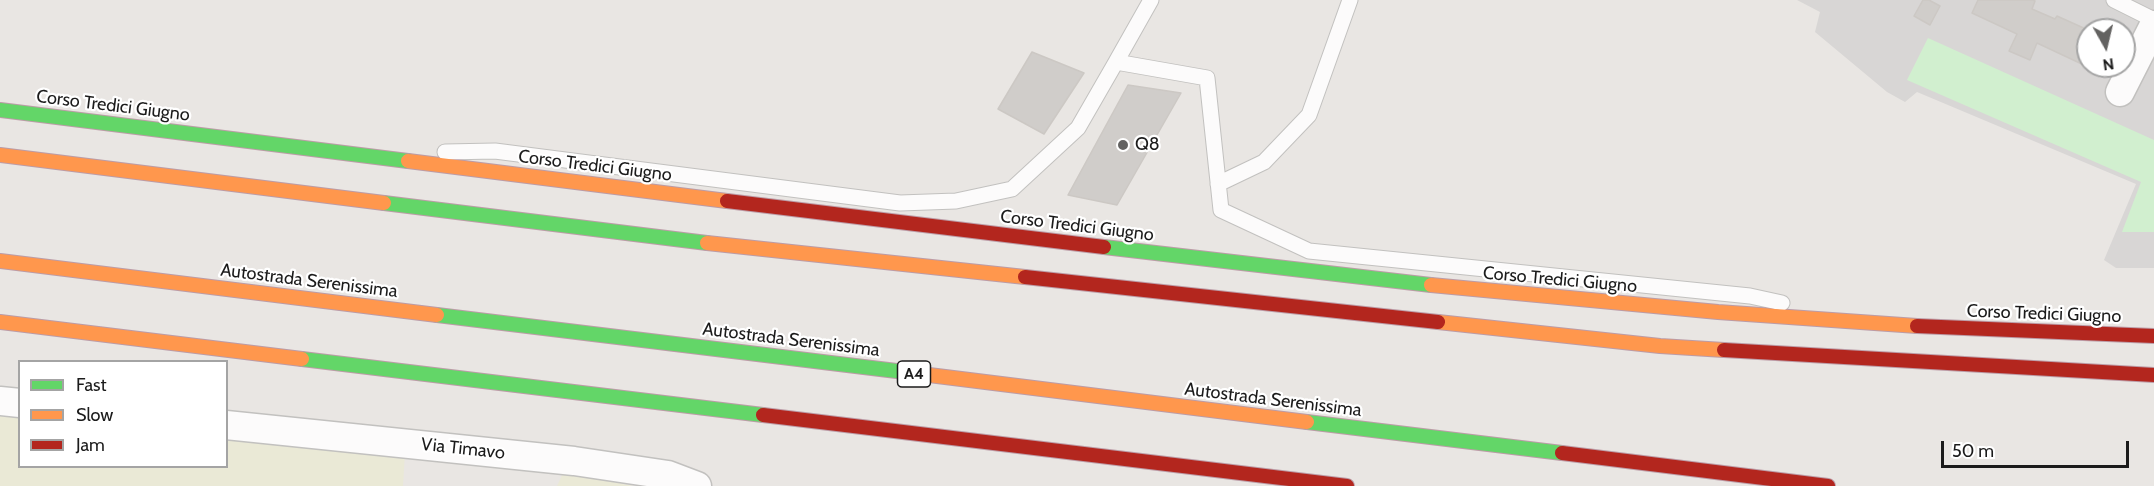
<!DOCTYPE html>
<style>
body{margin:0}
#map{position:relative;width:2154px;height:486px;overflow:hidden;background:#e9e6e3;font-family:Cabin,sans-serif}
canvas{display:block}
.legend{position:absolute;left:18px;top:360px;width:210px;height:108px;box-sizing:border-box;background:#fff;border:2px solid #a4a4a4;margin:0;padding:8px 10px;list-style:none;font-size:18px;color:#1b1b1b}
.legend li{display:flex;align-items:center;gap:12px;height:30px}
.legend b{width:30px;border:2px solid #a4a4a4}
.north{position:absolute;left:2076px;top:18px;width:60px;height:60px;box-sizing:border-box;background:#fff;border:2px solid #a4a4a4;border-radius:50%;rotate:172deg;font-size:16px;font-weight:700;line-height:24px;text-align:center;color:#1b1b1b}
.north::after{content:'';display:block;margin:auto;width:21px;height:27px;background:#636261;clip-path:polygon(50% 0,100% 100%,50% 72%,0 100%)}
.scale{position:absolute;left:1941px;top:441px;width:188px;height:27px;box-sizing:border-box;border:3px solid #1b1b1b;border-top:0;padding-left:8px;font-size:18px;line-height:21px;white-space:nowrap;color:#1b1b1b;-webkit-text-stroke:4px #fff;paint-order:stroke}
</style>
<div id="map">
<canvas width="2154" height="486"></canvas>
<ul class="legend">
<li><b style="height:8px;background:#63d668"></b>Fast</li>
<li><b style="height:8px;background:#ff974d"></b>Slow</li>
<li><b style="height:8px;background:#b3261e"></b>Jam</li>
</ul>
<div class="north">N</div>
<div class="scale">50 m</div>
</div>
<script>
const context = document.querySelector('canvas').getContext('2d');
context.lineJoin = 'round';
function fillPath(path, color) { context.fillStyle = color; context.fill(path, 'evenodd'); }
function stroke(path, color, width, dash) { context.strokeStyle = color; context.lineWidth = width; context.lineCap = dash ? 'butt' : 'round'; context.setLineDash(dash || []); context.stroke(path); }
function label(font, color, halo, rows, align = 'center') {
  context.font = font + ' Cabin,sans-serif'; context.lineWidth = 4.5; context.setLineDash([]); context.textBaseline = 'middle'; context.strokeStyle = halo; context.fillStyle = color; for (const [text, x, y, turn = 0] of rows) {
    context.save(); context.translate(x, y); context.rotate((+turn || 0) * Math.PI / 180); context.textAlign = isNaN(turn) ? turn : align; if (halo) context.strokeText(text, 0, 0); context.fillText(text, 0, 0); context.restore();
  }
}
fillPath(new Path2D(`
 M 1797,0 L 2154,0 L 2154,268 L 2116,268 L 2104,260 L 2136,184 L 1917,92 L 1905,102 L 1887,92 L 1815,32 L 1820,12 ZM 2088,30 L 2124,30 L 2124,66 L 2088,66 Z`), '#d8d6d5');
fillPath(new Path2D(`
 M 0,413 L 19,415 L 20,466 L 226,466 L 227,435 L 405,452 L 403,486 L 0,486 Z
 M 563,473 L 619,483 L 633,486 L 557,486 Z`), '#eae9d6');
fillPath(new Path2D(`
 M 1928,38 L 2154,140 L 2154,232 L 2122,232 L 2141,182 L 1907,80 Z`), '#d1efcf');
const building = new Path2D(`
 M 1923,0 L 1929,0 L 1940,6 L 1930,25 L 1914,16 Z
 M 1978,0 L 2033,0 L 2035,1 L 2032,9 L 2055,19 L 2057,16 L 2088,30 L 2088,62 L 2086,66 L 2037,43 L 2030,60 L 2009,51 L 2017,34 L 1972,13 Z
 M 1032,52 L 1084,73 L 1044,134 L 998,109 Z
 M 1128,85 L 1181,93 L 1117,205 L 1068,195 Z`);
fillPath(building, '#d0cdca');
stroke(building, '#ccc8c4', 1.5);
const lane = new Path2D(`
 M 2114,0 L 2154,20
 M 1116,62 L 1151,0
 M 445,152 L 495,151 L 900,203 L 956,201 L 1012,189 L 1078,128 L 1116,62 L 1207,78 L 1221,210 L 1309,251 L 1750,296 L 1782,303
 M 1218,184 L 1264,162 L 1309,115 L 1350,0`);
const street = new Path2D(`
 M 2120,92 L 2154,25
 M 0,401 L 20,403
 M 226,425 L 574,461 L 668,475 L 697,486`);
const fast = new Path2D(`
 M 0,110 L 408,161
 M 384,203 L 707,243
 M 1104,247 L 1431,285
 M 437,315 L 913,373
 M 302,359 L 763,415
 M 1307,422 L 1562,453`);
const slow = new Path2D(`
 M 0,155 L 384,203
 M 408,161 L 727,201
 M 707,243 L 1025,277
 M 0,261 L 437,315
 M 1431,285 L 1718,312 L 1917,326
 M 0,322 L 302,359
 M 1438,322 L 1660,346 L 1724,350
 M 913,373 L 1307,422`);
const jam = new Path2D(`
 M 727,201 L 1104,247
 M 1025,277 L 1438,322
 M 1917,326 L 2154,336
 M 1724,350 L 2154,375
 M 763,415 L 1347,486
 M 1562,453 L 1828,486`);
stroke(lane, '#c2c1bf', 17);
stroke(street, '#c2c1bf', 31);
stroke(fast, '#bc9ca7', 16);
stroke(slow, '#bc9ca7', 16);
stroke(jam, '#bc9ca7', 16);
stroke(lane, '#fcfbfb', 15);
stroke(street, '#fcfbfb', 28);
stroke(fast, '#63d668', 14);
stroke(slow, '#ff974d', 14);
stroke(jam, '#b3261e', 14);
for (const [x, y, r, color] of [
 [1123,145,6,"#636261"]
]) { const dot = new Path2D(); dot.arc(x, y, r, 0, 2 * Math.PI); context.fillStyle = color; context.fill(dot); stroke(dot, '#fff', 2); }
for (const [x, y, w] of [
 [914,374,33]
]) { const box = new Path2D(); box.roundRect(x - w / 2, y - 13, w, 26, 4.5); context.fillStyle = '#fff'; context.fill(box); stroke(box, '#1b1b1b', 1.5); }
label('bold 16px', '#1b1b1b', null, [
 ["A4",914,374]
]);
label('18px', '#1b1b1b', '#fff', [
 ["Corso Tredici Giugno",113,106,7],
 ["Corso Tredici Giugno",595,166,7],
 ["Corso Tredici Giugno",1077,226,7],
 ["Corso Tredici Giugno",1560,280,5],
 ["Autostrada Serenissima",309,281,7],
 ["Corso Tredici Giugno",2044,314,2],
 ["Autostrada Serenissima",791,340,7],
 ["Autostrada Serenissima",1273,400,7],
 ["Via Timavo",463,449,6]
]);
label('18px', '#1b1b1b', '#fff', [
 ["Q8",1135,145]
], 'left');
</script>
